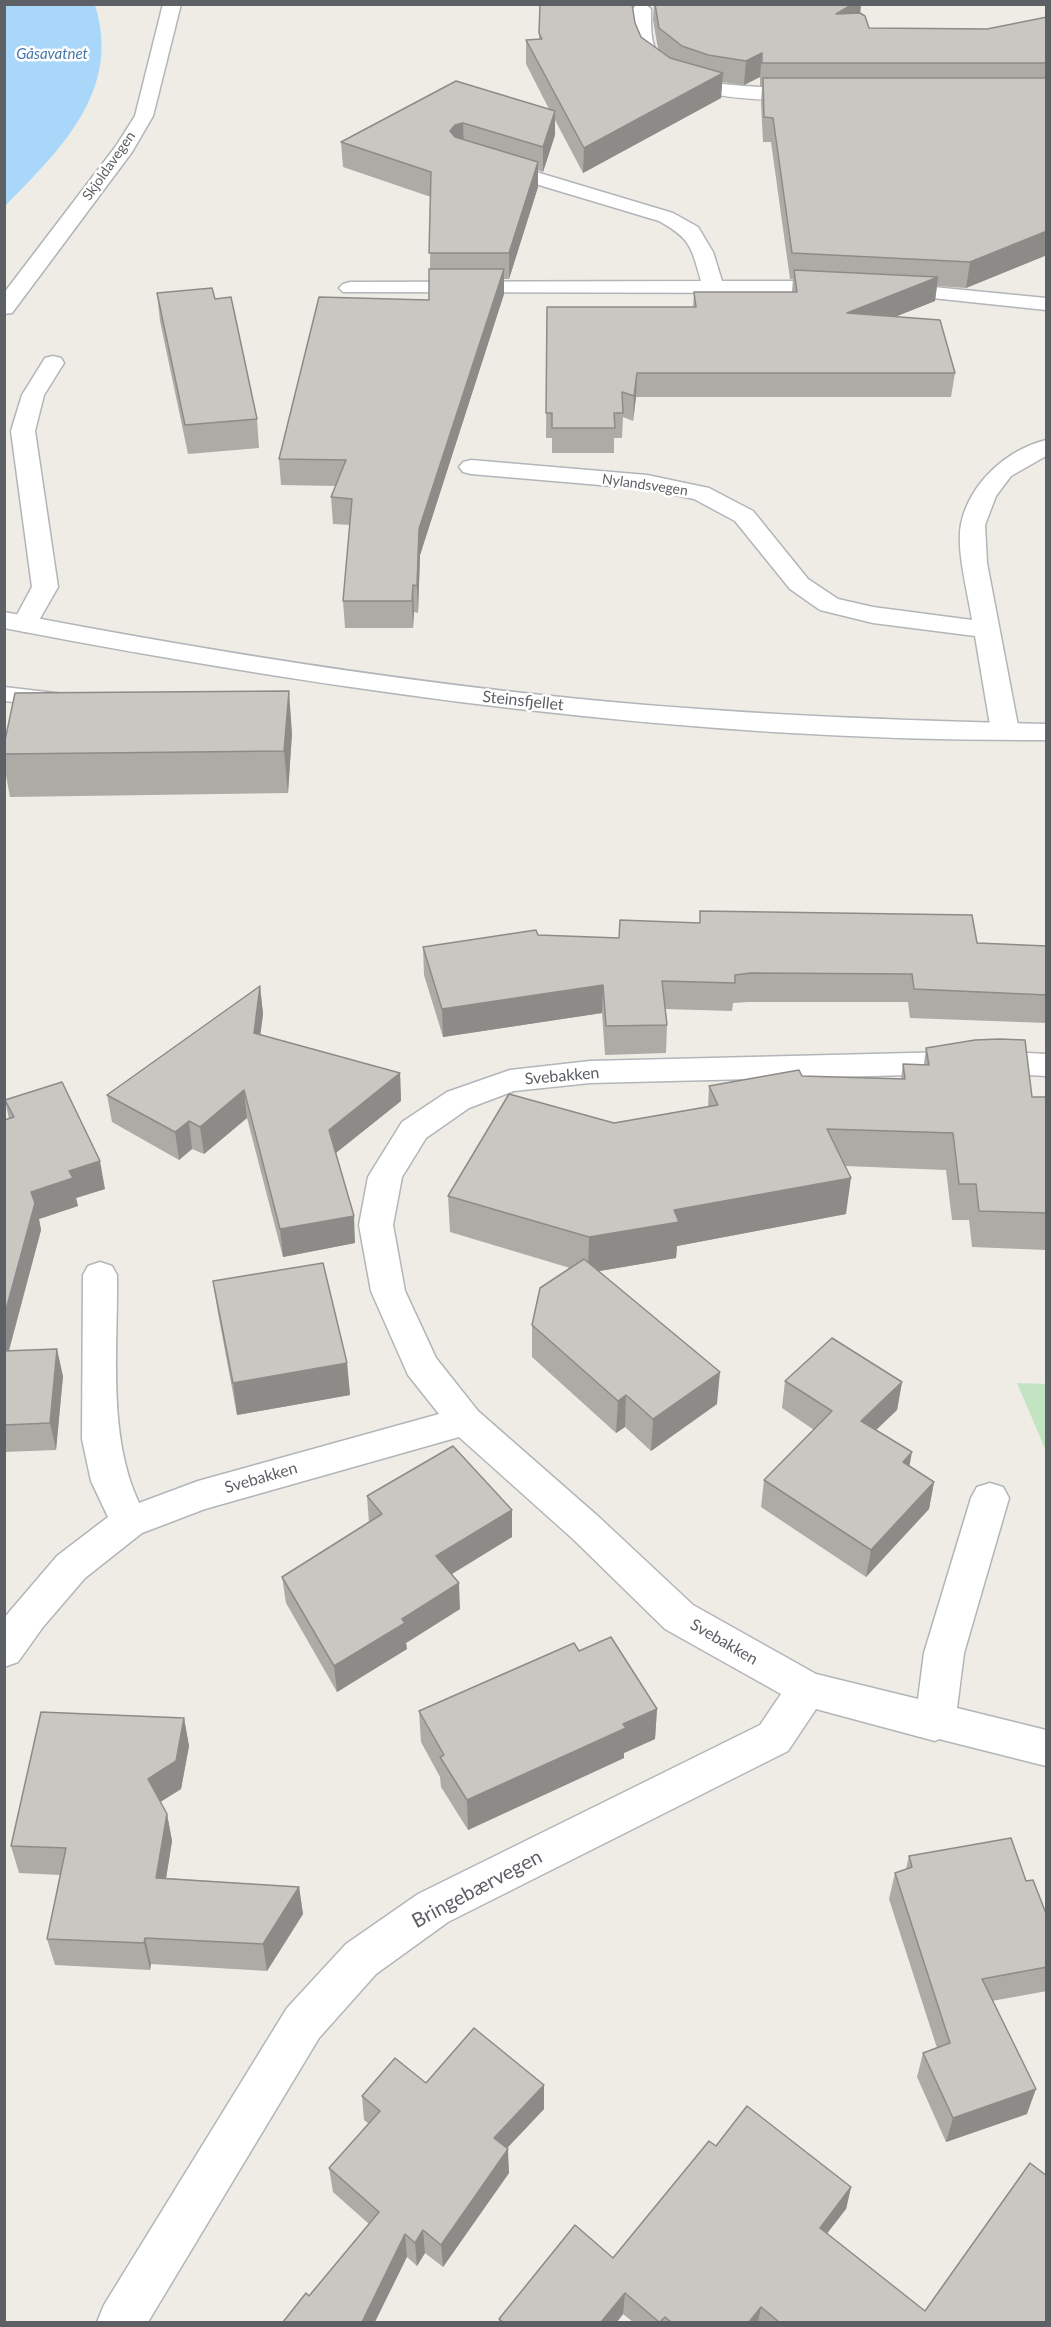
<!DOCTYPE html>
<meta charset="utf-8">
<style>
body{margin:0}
#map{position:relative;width:1051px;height:2327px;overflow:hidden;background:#eeece5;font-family:Lato,sans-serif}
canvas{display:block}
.frame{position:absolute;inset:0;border:6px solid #5d6064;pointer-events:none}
</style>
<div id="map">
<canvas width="1051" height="2327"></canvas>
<div class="frame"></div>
</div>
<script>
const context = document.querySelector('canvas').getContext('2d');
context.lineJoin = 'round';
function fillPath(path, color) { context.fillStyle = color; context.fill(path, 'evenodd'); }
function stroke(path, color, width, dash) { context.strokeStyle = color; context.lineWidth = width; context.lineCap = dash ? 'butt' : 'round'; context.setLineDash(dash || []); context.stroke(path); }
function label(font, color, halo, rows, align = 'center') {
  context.font = font + ' Lato,sans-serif'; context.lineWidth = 5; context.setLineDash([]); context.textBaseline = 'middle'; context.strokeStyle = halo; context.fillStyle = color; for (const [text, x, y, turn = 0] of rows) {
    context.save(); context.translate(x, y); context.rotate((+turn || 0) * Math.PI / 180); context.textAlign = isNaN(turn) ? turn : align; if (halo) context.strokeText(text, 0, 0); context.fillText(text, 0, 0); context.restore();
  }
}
fillPath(new Path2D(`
 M 1017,1383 L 1046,1384 L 1046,1451 Z`), '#c3e4c3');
fillPath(new Path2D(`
 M 5,4 L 95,5 C 122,91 60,150 5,206 Z`), '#a9d7f9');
const service = new Path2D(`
 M 4,687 L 64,694 L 67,699 L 64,704 L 55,706 L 4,701 Z`);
const minor = new Path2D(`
 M 645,4 L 651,9 C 651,23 650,42 658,55 C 685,99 805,80 815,95 L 806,101 C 762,100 667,100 642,58 C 633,44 634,25 633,9 L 636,5 Z
 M 496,160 L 673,213 L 698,227 L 713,252 L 722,281 L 838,281 L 845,283 L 849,287 L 845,291 L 838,293 L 343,292 L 339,288 L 343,284 L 350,282 L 701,281 C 691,246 691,239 659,221 L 489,170 L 486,166 Z
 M 892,283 L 1046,298 L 1046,310 L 885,293 L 881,289 L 885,285 Z
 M 53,356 L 61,358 L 64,363 L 44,395 L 35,431 L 58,587 L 34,629 L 25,632 L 16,629 L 12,624 L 32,587 L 11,431 L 22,395 L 45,358 Z
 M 1046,440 L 1046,456 L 1011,476 L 996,496 L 985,525 L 987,563 L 1019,731 L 1015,737 L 1005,739 L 995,737 L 991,731 L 975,636 L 873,623 L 820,610 L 790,589 L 735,521 L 694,499 L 647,489 L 471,474 L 463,472 L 459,467 L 463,462 L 471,460 L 647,475 L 709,488 L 753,511 L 808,579 L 838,599 L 873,607 L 972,620 C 968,593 956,550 961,524 C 970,483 1006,450 1046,440 Z
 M 992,1051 L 1046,1054 L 1046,1076 L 992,1073 L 590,1083 L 514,1091 L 469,1108 L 426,1138 L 402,1177 L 393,1225 L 405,1291 L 436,1358 L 478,1411 L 600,1518 L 693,1605 L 816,1674 L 918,1699 L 924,1653 L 971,1498 L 977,1487 L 990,1483 L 1003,1487 L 1009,1498 L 964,1653 L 957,1708 L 1046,1730 L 1046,1766 L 939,1739 L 935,1741 L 816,1709 L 788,1751 L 448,1922 L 376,1974 L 319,2038 L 148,2322 L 97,2322 L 104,2305 L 287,2008 L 346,1944 L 418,1894 L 760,1725 L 781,1694 L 665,1629 L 574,1540 L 459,1437 L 205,1509 L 142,1533 L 85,1578 L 43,1627 L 18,1662 L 4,1667 L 4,1618 L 57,1556 L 108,1517 L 91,1481 L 82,1439 L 83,1275 L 88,1266 L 100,1262 L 112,1266 L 117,1275 C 118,1349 107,1435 139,1503 L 198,1481 L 439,1414 L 408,1375 L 371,1291 L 359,1225 L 368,1177 L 402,1122 L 447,1092 L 510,1070 L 590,1061 Z`);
const tertiary = new Path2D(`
 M 4,612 C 217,653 430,687 646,705 C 779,716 912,721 1046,724 L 1046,740 C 697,742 347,694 4,628 Z`);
const secondary = new Path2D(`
 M 163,4 L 181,4 L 153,116 L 132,152 L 12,313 L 4,314 L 4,293 L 116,146 L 135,116 Z`);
stroke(service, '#b2b5b9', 3);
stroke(minor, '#b2b5b9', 3);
stroke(tertiary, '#b2b5b9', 3);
stroke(secondary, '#b1b4b9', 3);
fillPath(service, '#fff');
fillPath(minor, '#fff');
fillPath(tertiary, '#fff');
fillPath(secondary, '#fff');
fillPath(new Path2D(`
 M 540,4 L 635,23 L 641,37 L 658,49 L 653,20 L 654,4 L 861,4 L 860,13 L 869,28 L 987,29 L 1047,17 L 1047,255 L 966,288 L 937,286 L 935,301 L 896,316 L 955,373 L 951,397 L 636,397 L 633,421 L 623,417 L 622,438 L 614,438 L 614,453 L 552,453 L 552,438 L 546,438 L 547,307 L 693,307 L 694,292 L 792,292 L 793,279 L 790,279 L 771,142 L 763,142 L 761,103 L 762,87 L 760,87 L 760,77 L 744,85 L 722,82 L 721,98 L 583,173 L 555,120 L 555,135 L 543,172 L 538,170 L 538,187 L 509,279 L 504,279 L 504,294 L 420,555 L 418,613 L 414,612 L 413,628 L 345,628 L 343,601 L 350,525 L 333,524 L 331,497 L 336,486 L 281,485 L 279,459 L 429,300 L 430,269 L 431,197 L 343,167 L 341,142 L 549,109 L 526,64 L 526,40 L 539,39 Z
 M 157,293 L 215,299 L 257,419 L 259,448 L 188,454 L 160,321 Z
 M 292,733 L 288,793 L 10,797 L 4,765 L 4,745 Z
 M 700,911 L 977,943 L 1047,946 L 1047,1023 L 910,1018 L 908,1002 L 748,1002 L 733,1003 L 732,1011 L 665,1009 L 667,1025 L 666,1053 L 605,1055 L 602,1013 L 443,1037 L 424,975 L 423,947 L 538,935 L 619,938 L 700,923 Z
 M 260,986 L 263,1014 L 260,1035 L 400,1073 L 401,1101 L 335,1153 L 355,1243 L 283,1257 L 247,1118 L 204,1154 L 192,1149 L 179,1160 L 112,1122 L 107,1095 Z
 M 926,1048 L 1032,1097 L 1047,1097 L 1046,1250 L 972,1247 L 969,1220 L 952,1220 L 946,1170 L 845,1166 L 846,1214 L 677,1246 L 676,1258 L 599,1271 L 717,1404 L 651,1451 L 625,1427 L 616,1433 L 532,1357 L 532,1325 L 570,1268 L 450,1232 L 448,1196 L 614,1123 L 708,1106 L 709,1086 L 802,1076 L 901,1079 L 903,1064 L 924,1064 Z
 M 5,1100 L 105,1189 L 76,1198 L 78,1206 L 39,1219 L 41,1230 L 9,1351 L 63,1376 L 56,1450 L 4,1452 L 4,1120 L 9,1119 Z
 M 213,1281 L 347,1363 L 350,1395 L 237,1415 L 218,1313 Z
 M 785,1381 L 902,1382 L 897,1410 L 876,1430 L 909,1466 L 934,1482 L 929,1509 L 866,1577 L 761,1507 L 764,1480 L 814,1430 L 782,1408 Z
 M 367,1496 L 512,1510 L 512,1537 L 452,1574 L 460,1609 L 406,1643 L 407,1649 L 337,1692 L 286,1603 L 282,1577 L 369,1523 Z
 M 579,1651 L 657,1709 L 655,1739 L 624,1753 L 624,1758 L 468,1830 L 441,1787 L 440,1777 L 421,1742 L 419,1711 Z
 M 184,1718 L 189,1746 L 181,1789 L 160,1802 L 167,1814 L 172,1841 L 166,1878 L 299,1887 L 303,1914 L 267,1971 L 151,1964 L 150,1970 L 55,1965 L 47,1939 L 60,1875 L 19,1873 L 11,1846 Z
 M 909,1856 L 1026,1881 L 1047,1916 L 1047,1991 L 992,2001 L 1027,2114 L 946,2142 L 917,2077 L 923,2053 L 937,2048 L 889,1899 L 895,1873 L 906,1869 Z
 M 426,2083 L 544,2085 L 544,2109 L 507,2148 L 509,2173 L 443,2267 L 425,2253 L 417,2266 L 407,2257 L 283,2322 L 309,2296 L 369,2224 L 333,2192 L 329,2168 L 369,2124 L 364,2120 L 362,2096 Z
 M 716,2146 L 851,2187 L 846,2209 L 827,2233 L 925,2311 L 1047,2322 L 633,2322 L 623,2314 L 617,2322 L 499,2322 L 499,2319 L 613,2258 Z`), '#aeaba7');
fillPath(new Path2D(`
 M 853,4 L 861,4 L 859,24 L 836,14 Z
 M 762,53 L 760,77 L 744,85 L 746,61 Z
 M 723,73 L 721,98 L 583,173 L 584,148 Z
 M 555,111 L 555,135 L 543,172 L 543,147 Z
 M 463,123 L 464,148 L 450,131 L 455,125 Z
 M 538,162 L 538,187 L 509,279 L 509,253 Z
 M 1047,231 L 1047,255 L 966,288 L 970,262 Z
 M 504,269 L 504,294 L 420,555 L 418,613 L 417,586 L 419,529 Z
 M 938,277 L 935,301 L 845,337 L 847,313 Z
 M 637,373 L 636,397 L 633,421 L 634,396 Z
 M 413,585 L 414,612 L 413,628 L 412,601 Z
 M 289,691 L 292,733 L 288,793 L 284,751 Z
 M 603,985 L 602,1013 L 443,1037 L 442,1009 Z
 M 260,986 L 263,1014 L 257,1061 L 254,1033 Z
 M 400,1073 L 401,1101 L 331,1157 L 329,1130 Z
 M 244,1090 L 247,1118 L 204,1154 L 200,1127 Z
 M 189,1121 L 192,1149 L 179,1160 L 175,1132 Z
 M 100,1161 L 105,1189 L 76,1198 L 78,1206 L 39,1219 L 41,1230 L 4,1368 L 4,1317 L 31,1192 L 69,1171 Z
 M 851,1178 L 846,1214 L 677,1246 L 676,1258 L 588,1273 L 589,1237 L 674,1210 Z
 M 354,1216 L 355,1243 L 283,1257 L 280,1229 Z
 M 57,1349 L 63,1376 L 56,1450 L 50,1423 Z
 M 347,1363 L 350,1395 L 237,1415 L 233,1383 Z
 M 720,1372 L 717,1404 L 651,1451 L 653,1419 Z
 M 902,1382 L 897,1410 L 857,1448 L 861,1421 Z
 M 626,1395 L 625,1427 L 616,1433 L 618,1401 Z
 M 912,1452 L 907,1479 L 903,1462 Z
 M 934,1482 L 929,1509 L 866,1577 L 871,1550 Z
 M 512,1510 L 512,1537 L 437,1583 L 436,1556 Z
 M 459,1583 L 460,1609 L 406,1643 L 407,1649 L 337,1692 L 334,1666 L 402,1619 Z
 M 657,1709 L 655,1739 L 624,1753 L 624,1758 L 468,1830 L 467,1800 L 623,1724 Z
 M 184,1718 L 189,1746 L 181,1789 L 154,1806 L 148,1779 Z
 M 167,1814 L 172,1841 L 162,1904 L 156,1878 Z
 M 299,1887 L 303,1914 L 267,1971 L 263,1944 Z
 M 145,1938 L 151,1964 L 150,1970 L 144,1943 Z
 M 544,2085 L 544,2109 L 494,2162 L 494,2138 Z
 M 1036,2089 L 1027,2114 L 946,2142 L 953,2118 Z
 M 508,2149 L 509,2173 L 443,2267 L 441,2245 Z
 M 851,2187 L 846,2209 L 815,2249 L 820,2228 Z
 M 423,2230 L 425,2253 L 417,2266 L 415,2243 Z
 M 405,2234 L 407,2257 L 375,2322 L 362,2322 Z
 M 625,2293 L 623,2314 L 617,2322 L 601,2322 Z
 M 761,2307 L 758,2322 L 749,2322 Z`), '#8d8b88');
const building = new Path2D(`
 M 540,4 L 632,4 L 635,23 L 641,37 L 670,58 L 723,73 L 584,148 L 526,40 L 542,39 L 539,33 Z
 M 655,4 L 853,4 L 836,14 L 860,13 L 865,16 L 869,28 L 987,29 L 1047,17 L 1047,63 L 762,63 L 762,53 L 746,61 L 708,55 L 682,46 L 659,28 Z
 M 763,78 L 1047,78 L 1047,231 L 970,262 L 792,253 L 773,118 L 764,117 Z
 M 456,81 L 555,111 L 543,147 L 463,123 L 455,125 L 450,131 L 455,137 L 538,162 L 509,253 L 429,253 L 431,172 L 341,142 Z
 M 429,269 L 504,269 L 419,529 L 417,586 L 413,585 L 412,601 L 343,601 L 352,499 L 331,497 L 346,460 L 279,459 L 319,297 L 429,300 Z
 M 794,270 L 938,277 L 847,313 L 940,320 L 955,373 L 637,373 L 634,396 L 622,392 L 623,413 L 614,413 L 615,428 L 552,428 L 552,413 L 546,413 L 547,307 L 696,307 L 694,292 L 797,292 Z
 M 212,288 L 215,299 L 231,297 L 257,419 L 185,425 L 157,293 Z
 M 289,691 L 284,751 L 4,754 L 4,745 L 15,693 Z
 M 700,911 L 972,915 L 977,943 L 1047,946 L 1047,995 L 914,989 L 912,974 L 751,973 L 735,975 L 735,983 L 662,981 L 667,1025 L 606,1026 L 603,985 L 442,1009 L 423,947 L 536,930 L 538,935 L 619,938 L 620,920 L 700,923 Z
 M 260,986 L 254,1033 L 400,1073 L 329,1130 L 354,1216 L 280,1229 L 244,1090 L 200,1127 L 189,1121 L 175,1132 L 107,1095 Z
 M 999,1039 L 1025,1040 L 1032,1097 L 1047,1097 L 1047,1213 L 979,1211 L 976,1184 L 959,1184 L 953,1133 L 827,1129 L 851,1178 L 674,1210 L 679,1222 L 589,1237 L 448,1196 L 509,1094 L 614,1123 L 718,1105 L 709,1086 L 799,1070 L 802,1076 L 905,1079 L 903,1064 L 929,1065 L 926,1048 L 975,1040 Z
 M 62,1082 L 100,1161 L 69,1171 L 73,1178 L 31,1192 L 35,1203 L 4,1317 L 4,1120 L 14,1117 L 5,1100 Z
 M 584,1259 L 720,1372 L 653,1419 L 626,1395 L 618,1401 L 532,1325 L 540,1288 Z
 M 323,1263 L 347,1363 L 233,1383 L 213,1281 Z
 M 832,1338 L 902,1382 L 861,1421 L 912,1452 L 903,1462 L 934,1482 L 871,1550 L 764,1480 L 832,1411 L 785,1381 Z
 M 57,1349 L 50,1423 L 4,1425 L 4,1351 Z
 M 453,1446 L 512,1510 L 436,1556 L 459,1583 L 402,1619 L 405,1623 L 334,1666 L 282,1577 L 382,1514 L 367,1496 Z
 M 611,1637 L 657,1709 L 623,1724 L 626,1728 L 467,1800 L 440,1757 L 444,1755 L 419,1711 L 574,1643 L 579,1651 Z
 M 41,1712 L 184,1718 L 176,1761 L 148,1779 L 167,1814 L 156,1878 L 299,1887 L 263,1944 L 145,1938 L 144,1943 L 47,1939 L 66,1848 L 11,1846 Z
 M 1011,1838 L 1026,1881 L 1033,1880 L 1047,1916 L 1047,1967 L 982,1979 L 1036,2089 L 953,2118 L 923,2053 L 950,2043 L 895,1873 L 912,1867 L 909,1856 Z
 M 474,2028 L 544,2085 L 494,2138 L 508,2149 L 441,2245 L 423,2230 L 415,2243 L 405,2234 L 362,2322 L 283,2322 L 306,2293 L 309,2296 L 379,2212 L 329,2168 L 380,2111 L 362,2096 L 395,2058 L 426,2083 Z
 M 747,2106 L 851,2187 L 820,2228 L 925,2311 L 1030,2163 L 1047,2176 L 1047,2322 L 779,2322 L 761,2307 L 749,2322 L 671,2322 L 665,2317 L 660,2322 L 659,2322 L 625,2293 L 601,2322 L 503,2322 L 499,2319 L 575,2225 L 613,2258 L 709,2141 L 716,2146 Z`);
fillPath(building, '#cac7c2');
stroke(building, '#8d8b88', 1.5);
label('14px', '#5d6064', '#fff', [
 ["Skjoldavegen",109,166,-55],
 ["Nylandsvegen",645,485,8]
]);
label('italic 15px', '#4778ab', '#fff', [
 ["Gåsavatnet",52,54]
]);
label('16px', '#5d6064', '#fff', [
 ["Steinsfjellet",523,701,6],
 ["Svebakken",562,1076,-5],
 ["Svebakken",261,1478,-16],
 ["Svebakken",724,1642,30]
]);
label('20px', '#5d6064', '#fff', [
 ["Bringebærvegen",477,1889,-28]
]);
</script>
